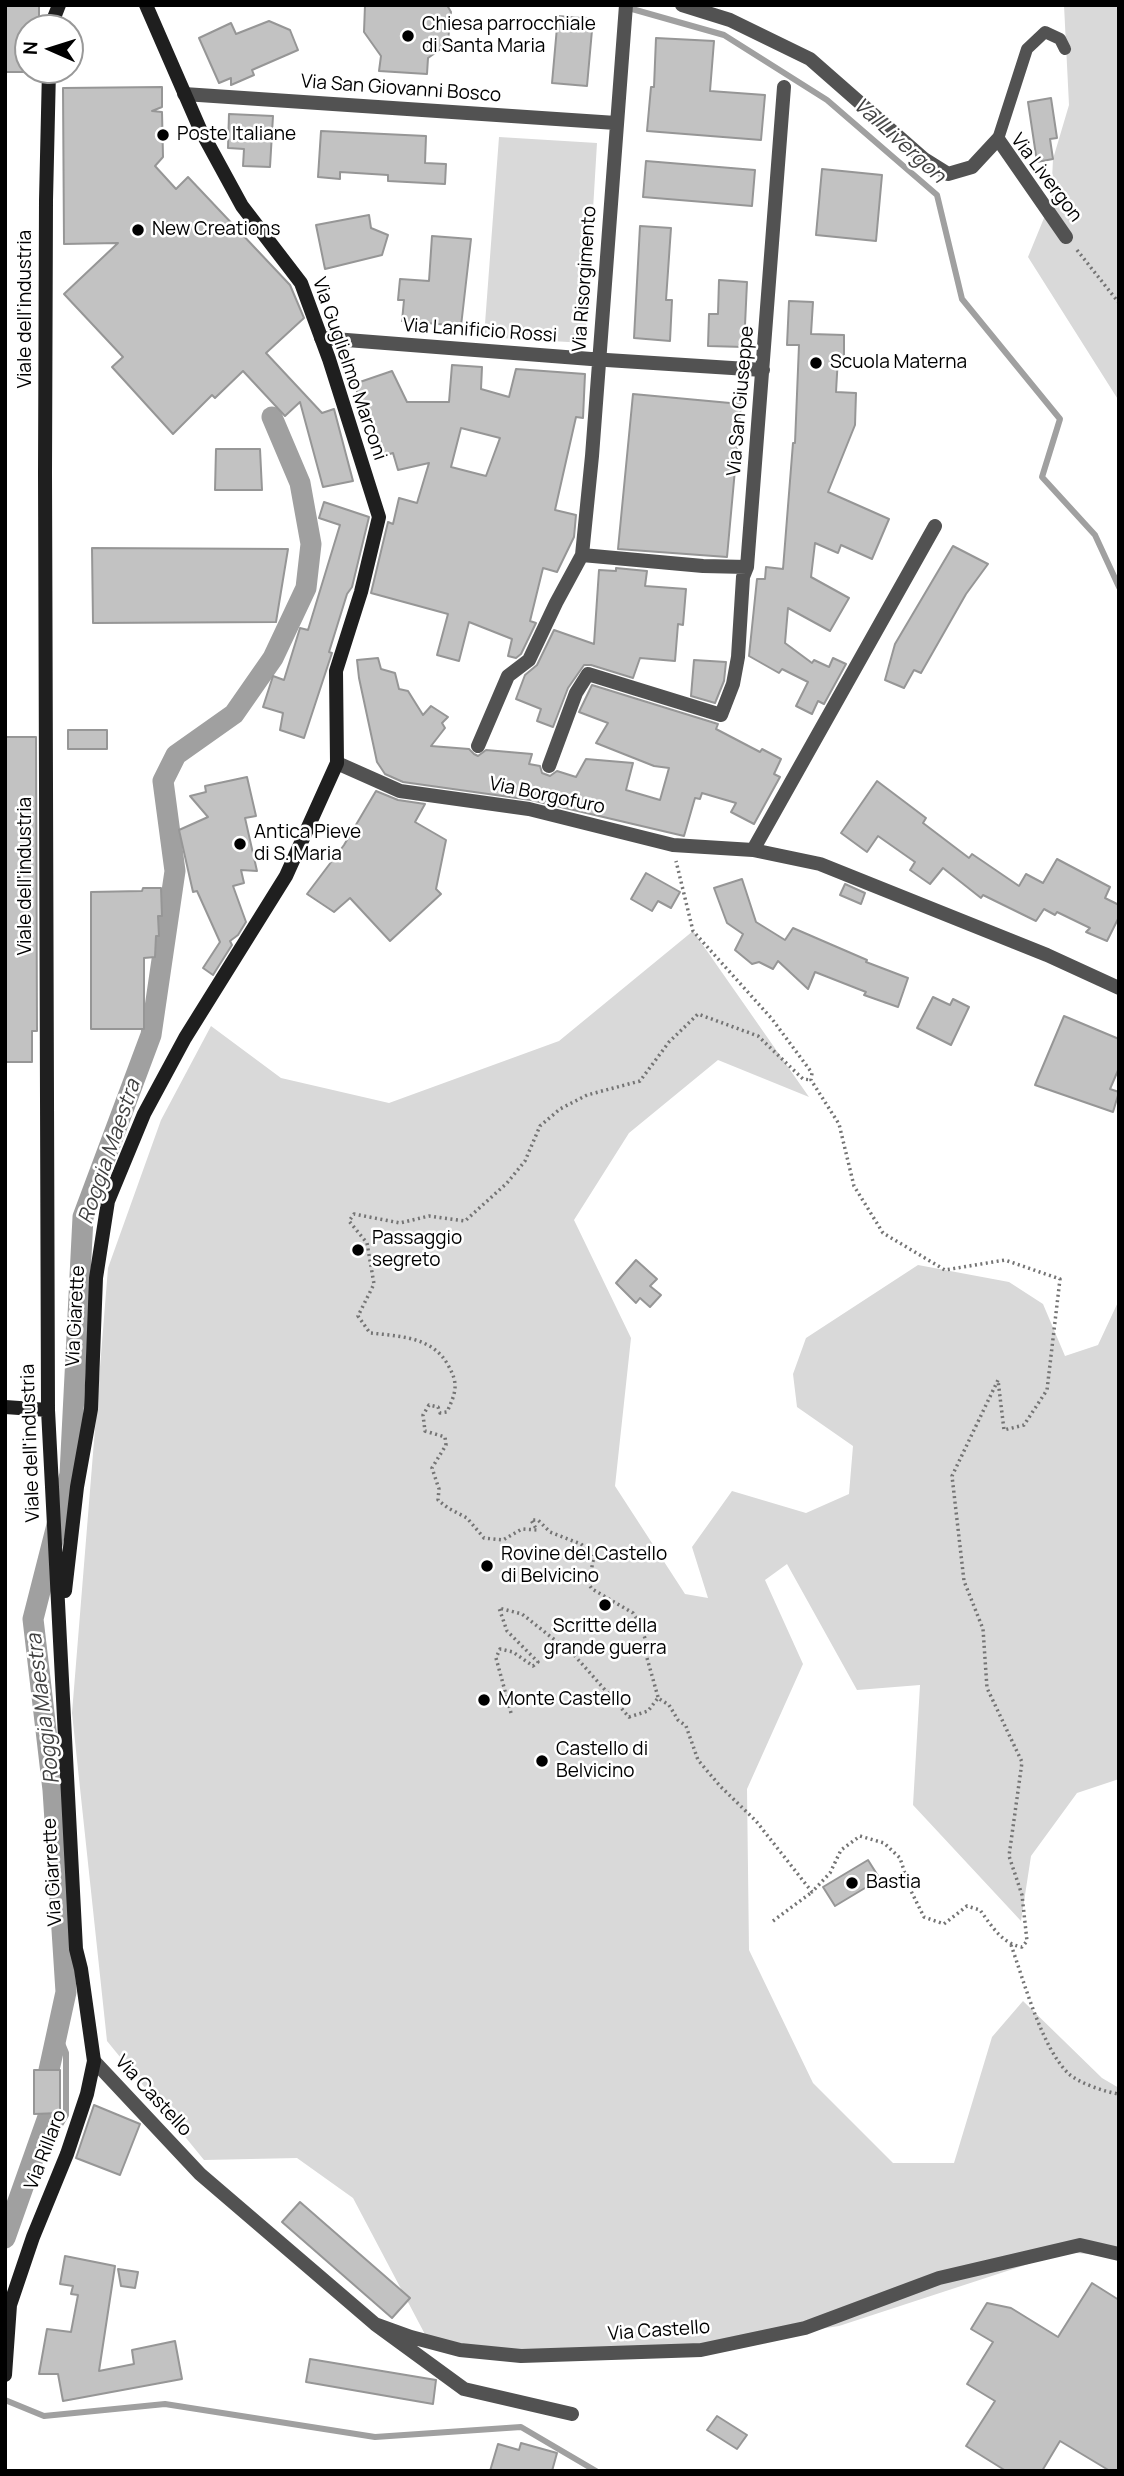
<!DOCTYPE html>
<style>
body{margin:0}
#map{position:relative;width:1124px;height:2476px;overflow:hidden;background:#fff;font-family:Manrope,sans-serif}
canvas{display:block}
.frame{position:absolute;inset:0;border:7px solid #000;pointer-events:none}
.north{position:absolute;left:14px;top:14px;width:70px;height:70px;box-sizing:border-box;background:#fff;border:2px solid #999;border-radius:50%;rotate:273deg;font-size:19px;font-weight:700;line-height:28px;text-align:center;color:#000}
.north::after{content:'';display:block;margin:auto;width:24px;height:32px;background:#000;clip-path:polygon(50% 0,100% 100%,50% 72%,0 100%)}
</style>
<div id="map">
<canvas width="1124" height="2476"></canvas>
<div class="frame"></div>
<div class="north">N</div>
</div>
<script>
const context = document.querySelector('canvas').getContext('2d');
context.lineJoin = 'round';
function fillPath(path, color) { context.fillStyle = color; context.fill(path, 'evenodd'); }
function stroke(path, color, width, dash) { context.strokeStyle = color; context.lineWidth = width; context.lineCap = dash ? 'butt' : 'round'; context.setLineDash(dash || []); context.stroke(path); }
function label(font, color, halo, rows, align = 'center') {
  context.font = font + ' Manrope,sans-serif'; context.lineWidth = 5; context.setLineDash([]); context.textBaseline = 'middle'; context.strokeStyle = halo; context.fillStyle = color; for (const [text, x, y, turn = 0] of rows) {
    context.save(); context.translate(x, y); context.rotate((+turn || 0) * Math.PI / 180); context.textAlign = isNaN(turn) ? turn : align; if (halo) context.strokeText(text, 0, 0); context.fillText(text, 0, 0); context.restore();
  }
}
fillPath(new Path2D(`
 M 1064,5 L 1119,5 L 1119,401 L 1028,257 L 1051,201 L 1053,159 L 1069,105 Z
 M 499,137 L 597,143 L 585,343 L 484,337 Z
 M 693,931 L 809,1097 L 718,1060 L 629,1133 L 574,1220 L 631,1338 L 615,1486 L 685,1594 L 708,1598 L 692,1547 L 732,1491 L 806,1513 L 849,1494 L 853,1446 L 797,1407 L 793,1374 L 806,1338 L 918,1265 L 1009,1282 L 1043,1304 L 1065,1356 L 1098,1345 L 1119,1300 L 1119,1779 L 1077,1793 L 1031,1856 L 1021,1921 L 913,1805 L 920,1685 L 857,1690 L 787,1564 L 765,1580 L 803,1664 L 747,1789 L 749,1950 L 813,2083 L 893,2163 L 954,2163 L 992,2037 L 1023,2001 L 1102,2078 L 1119,2088 L 1119,2257 L 1065,2252 L 839,2326 L 659,2354 L 480,2353 L 428,2340 L 353,2198 L 297,2158 L 204,2160 L 107,2041 L 72,1713 L 108,1268 L 161,1120 L 211,1026 L 281,1078 L 389,1103 L 559,1041 Z`), '#d9d9d9');
stroke(new Path2D(`
 M 625,7 L 724,35 L 827,100 L 937,195 L 962,299 L 1060,419 L 1042,477 L 1095,535 L 1119,587
 M 34,2157 L 50,2142 L 66,2115 L 66,2053 L 57,2031
 M 5,2400 L 44,2416 L 165,2404 L 375,2437 L 521,2427 L 596,2471`), '#a0a0a0', 6);
stroke(new Path2D(`
 M 49,2070 L 66,1992 L 53,1790 L 33,1619 L 70,1474 L 83,1217 L 151,1035 L 175,871 L 163,781 L 176,755 L 234,714 L 273,658 L 306,588 L 311,544 L 300,483 L 272,417
 M 5,2238 L 49,2114`), '#a0a0a0', 21);
const building = new Path2D(`
 M 5,5 L 39,5 L 39,28 L 28,28 L 28,72 L 5,72 Z
 M 365,5 L 447,5 L 451,12 L 448,41 L 445,46 L 428,58 L 427,74 L 379,71 L 381,56 L 364,32 Z
 M 558,16 L 593,19 L 587,86 L 552,83 Z
 M 269,21 L 290,30 L 298,50 L 252,70 L 254,75 L 231,85 L 231,78 L 219,83 L 199,38 L 231,23 L 236,34 Z
 M 656,38 L 714,41 L 710,91 L 765,95 L 761,140 L 647,131 L 651,87 L 654,87 Z
 M 162,87 L 162,107 L 152,111 L 162,112 L 163,157 L 155,166 L 176,189 L 188,177 L 290,285 L 304,318 L 266,353 L 322,413 L 334,409 L 353,481 L 323,487 L 300,402 L 285,416 L 243,371 L 215,398 L 212,395 L 173,434 L 112,367 L 123,357 L 64,294 L 118,243 L 64,244 L 63,88 Z
 M 1051,98 L 1057,138 L 1050,139 L 1053,159 L 1037,162 L 1028,102 Z
 M 229,114 L 273,116 L 270,167 L 243,166 L 244,149 L 228,148 Z
 M 321,131 L 426,136 L 425,163 L 446,164 L 445,184 L 388,181 L 388,175 L 340,172 L 340,179 L 318,177 Z
 M 646,161 L 755,170 L 752,206 L 643,197 Z
 M 822,169 L 882,175 L 876,241 L 816,235 Z
 M 369,215 L 371,228 L 388,235 L 382,255 L 325,269 L 316,225 Z
 M 640,226 L 671,228 L 666,300 L 672,300 L 670,341 L 634,338 Z
 M 432,236 L 471,239 L 461,326 L 402,321 L 404,300 L 398,300 L 400,279 L 429,281 Z
 M 719,280 L 747,282 L 744,347 L 708,346 L 709,314 L 718,314 Z
 M 789,301 L 813,302 L 811,334 L 844,335 L 844,358 L 838,357 L 836,392 L 856,393 L 855,425 L 828,492 L 889,519 L 872,559 L 841,545 L 838,553 L 815,543 L 811,577 L 849,598 L 830,631 L 788,608 L 785,643 L 812,663 L 814,660 L 829,667 L 833,658 L 846,664 L 824,704 L 818,701 L 812,714 L 796,706 L 808,682 L 782,669 L 779,673 L 749,656 L 757,579 L 765,579 L 766,567 L 783,569 L 793,443 L 795,443 L 799,345 L 787,345 Z
 M 452,365 L 482,367 L 481,389 L 509,397 L 516,369 L 585,374 L 583,418 L 576,417 L 555,510 L 576,515 L 574,537 L 557,572 L 543,568 L 530,621 L 536,623 L 521,654 L 516,658 L 508,656 L 512,639 L 469,622 L 459,661 L 437,655 L 448,614 L 371,593 L 388,522 L 393,524 L 399,498 L 417,503 L 429,463 L 398,470 L 393,453 L 383,456 L 354,384 L 392,371 L 407,402 L 449,402 ZM 461,428 L 500,438 L 486,476 L 451,467 Z
 M 633,394 L 741,404 L 727,557 L 618,549 Z
 M 216,449 L 260,449 L 262,490 L 215,490 Z
 M 324,502 L 369,517 L 352,587 L 347,594 L 329,652 L 332,653 L 326,671 L 304,738 L 280,730 L 283,713 L 263,707 L 273,676 L 284,680 L 300,628 L 308,630 L 340,525 L 319,518 Z
 M 953,546 L 988,564 L 966,594 L 921,673 L 914,670 L 904,688 L 885,680 L 895,644 Z
 M 92,548 L 288,549 L 276,622 L 93,623 Z
 M 616,568 L 647,571 L 645,586 L 686,589 L 683,625 L 678,624 L 675,661 L 640,658 L 633,678 L 591,665 L 584,665 L 568,688 L 553,727 L 537,721 L 541,709 L 516,699 L 525,675 L 537,665 L 554,630 L 594,644 L 599,570 L 616,571 Z
 M 378,658 L 381,669 L 395,673 L 399,689 L 408,691 L 423,715 L 431,706 L 448,717 L 442,723 L 445,728 L 431,746 L 469,749 L 474,754 L 478,756 L 486,750 L 532,754 L 529,764 L 540,766 L 542,773 L 550,776 L 557,771 L 576,777 L 586,759 L 633,763 L 626,790 L 660,800 L 669,768 L 654,766 L 596,743 L 608,723 L 579,712 L 592,685 L 718,724 L 716,729 L 760,752 L 762,749 L 781,759 L 774,774 L 780,777 L 754,824 L 731,812 L 736,803 L 702,793 L 700,799 L 695,798 L 684,836 L 531,800 L 403,782 L 385,774 L 377,762 L 359,678 L 357,660 Z
 M 694,660 L 726,662 L 724,681 L 715,703 L 691,696 Z
 M 68,730 L 107,730 L 107,749 L 68,749 Z
 M 5,737 L 36,737 L 37,1031 L 32,1031 L 32,1062 L 5,1062 Z
 M 247,777 L 256,816 L 245,818 L 257,871 L 241,870 L 244,883 L 233,886 L 246,922 L 238,935 L 230,941 L 232,945 L 213,975 L 203,968 L 220,942 L 197,891 L 193,892 L 179,830 L 208,817 L 190,796 L 206,792 L 205,786 Z
 M 877,781 L 926,818 L 923,823 L 969,858 L 972,854 L 1019,886 L 1026,874 L 1043,883 L 1057,859 L 1110,887 L 1105,898 L 1119,905 L 1119,917 L 1107,941 L 1086,932 L 1090,928 L 1057,912 L 1055,915 L 1044,909 L 1036,921 L 983,895 L 981,898 L 943,868 L 930,884 L 910,870 L 915,862 L 878,836 L 867,852 L 841,833 Z
 M 376,791 L 398,800 L 425,804 L 415,822 L 446,840 L 436,889 L 441,894 L 390,941 L 350,898 L 334,912 L 307,894 L 344,845 Z
 M 646,873 L 680,892 L 671,908 L 658,901 L 652,911 L 631,899 Z
 M 742,879 L 756,922 L 785,940 L 793,928 L 867,960 L 866,962 L 908,978 L 898,1007 L 864,995 L 866,992 L 815,972 L 808,989 L 778,961 L 773,969 L 759,962 L 752,964 L 735,950 L 743,934 L 727,923 L 714,888 Z
 M 845,884 L 865,893 L 861,904 L 840,895 Z
 M 143,888 L 161,888 L 162,916 L 158,916 L 159,936 L 156,936 L 155,957 L 144,958 L 144,1029 L 91,1029 L 91,892 L 142,891 Z
 M 933,997 L 950,1005 L 953,999 L 969,1007 L 951,1045 L 917,1028 Z
 M 1064,1016 L 1119,1039 L 1119,1068 L 1110,1089 L 1119,1092 L 1113,1112 L 1035,1085 Z
 M 636,1260 L 657,1279 L 650,1286 L 661,1295 L 650,1307 L 640,1298 L 636,1303 L 616,1283 Z
 M 868,1860 L 880,1879 L 835,1906 L 823,1887 Z
 M 34,2070 L 60,2070 L 60,2113 L 34,2114 Z
 M 94,2105 L 140,2124 L 120,2175 L 76,2158 Z
 M 300,2202 L 410,2298 L 392,2318 L 282,2222 Z
 M 65,2256 L 115,2266 L 99,2371 L 134,2364 L 132,2350 L 175,2341 L 182,2379 L 63,2401 L 58,2374 L 39,2374 L 47,2329 L 71,2332 L 78,2295 L 71,2294 L 73,2286 L 60,2284 Z
 M 118,2269 L 138,2272 L 135,2288 L 121,2286 Z
 M 1092,2283 L 1119,2300 L 1119,2471 L 1110,2471 L 1060,2441 L 1042,2471 L 1006,2471 L 966,2446 L 995,2401 L 967,2384 L 993,2342 L 971,2329 L 987,2303 L 1011,2308 L 1058,2337 Z
 M 310,2359 L 436,2380 L 433,2404 L 306,2382 Z
 M 717,2416 L 747,2435 L 737,2449 L 707,2430 Z
 M 521,2443 L 557,2453 L 552,2471 L 490,2471 L 498,2444 L 519,2450 Z`);
fillPath(building, '#c2c2c2');
stroke(building, '#969696', 2);
stroke(new Path2D(`
 M 1077,250 L 1119,303
 M 658,1697 L 647,1658 L 646,1641 L 639,1622 L 633,1613 L 592,1589 L 588,1583 C 590,1579 593,1561 594,1555 L 581,1544 L 550,1532 L 538,1520 L 531,1520 L 537,1530 L 522,1529 L 503,1540 L 484,1538 L 467,1518 L 448,1508 L 438,1500 L 439,1489 L 432,1468 L 446,1445 L 445,1437 L 425,1431 L 423,1415 L 429,1405 L 438,1407 L 440,1413 L 447,1412 C 456,1392 459,1384 448,1365 C 433,1337 399,1336 370,1333 L 358,1316 L 374,1284 L 367,1243 L 349,1221 L 354,1214 L 400,1223 L 429,1216 L 465,1221 L 507,1183 L 525,1161 L 540,1126 L 560,1109 L 587,1095 L 640,1081 L 669,1042 L 698,1014 L 758,1036 L 803,1079 L 811,1080
 M 511,1713 L 496,1658 L 500,1649 L 513,1652 L 533,1666 L 538,1662 L 507,1631 L 499,1608 L 522,1614 L 575,1656 L 629,1717 L 648,1711 L 658,1698 L 669,1705 L 678,1720 L 686,1726 L 698,1760 L 720,1786 L 756,1821 L 812,1892 L 830,1873 L 841,1850 L 860,1836 L 884,1843 L 900,1858 L 910,1889 L 924,1917 L 944,1924 L 967,1906 L 980,1910 C 991,1925 1002,1944 1022,1947 L 1027,1941 L 1022,1895 L 1009,1856 L 1022,1762 L 987,1688 L 983,1629 L 964,1581 L 952,1476 L 998,1380 L 1004,1430 L 1024,1425 L 1047,1390 L 1060,1279 L 1005,1260 L 945,1270 L 883,1233 L 854,1186 L 839,1124 L 811,1080 L 812,1073 L 772,1019 L 693,931 L 676,861
 M 773,1921 L 812,1892
 M 1011,1945 C 1024,1981 1042,2049 1069,2074 C 1079,2083 1105,2092 1119,2094`), '#747474', 3.5, [2, 3.5]);
stroke(new Path2D(`
 M 998,139 L 1027,49 L 1045,32 L 1060,39 L 1065,49`), '#525252', 12);
stroke(new Path2D(`
 M 682,5 L 730,20 L 810,59 L 924,159 L 948,174 L 972,167 L 998,139 L 1066,237
 M 184,94 L 616,123
 M 321,338 L 591,359 L 763,370
 M 582,555 L 703,566 L 747,567
 M 478,746 L 508,676 L 529,660 L 556,603 L 582,555 L 592,456 L 626,5
 M 337,763 L 400,791 L 529,809 L 673,845 L 753,850 L 820,864 L 1047,955 L 1119,988
 M 549,766 L 576,693 L 588,674 L 721,715 L 733,684 L 738,657 L 743,577 L 747,567 L 784,87
 M 753,850 L 935,526
 M 94,2061 L 200,2174 L 375,2324 L 464,2389 L 572,2414
 M 375,2324 L 411,2337 L 460,2350 L 521,2356 L 701,2350 L 805,2328 L 939,2278 L 1080,2245 L 1119,2254`), '#525252', 14);
stroke(new Path2D(`
 M 50,28 L 59,5
 M 5,1407 L 48,1410
 M 65,1591 L 77,1487 L 91,1409 L 96,1278 L 108,1201 L 144,1114 L 185,1038 L 286,876 L 337,763 L 336,671 L 361,592 L 379,517 L 329,359 L 301,283 L 242,206 L 200,129 L 146,5
 M 5,2375 L 10,2305 L 33,2237 L 67,2154 L 87,2094 L 94,2061 L 81,1969 L 76,1949 L 48,1410 L 45,472 L 46,200 L 49,70`), '#1f1f1f', 14);
for (const [x, y, r, color] of [
 [408,36,7,"#000"],
 [163,135,7,"#000"],
 [138,230,7,"#000"],
 [816,363,7,"#000"],
 [240,844,7,"#000"],
 [358,1250,7,"#000"],
 [487,1566,7,"#000"],
 [605,1605,7,"#000"],
 [484,1700,7,"#000"],
 [542,1761,7,"#000"],
 [852,1883,7,"#000"]
]) { const dot = new Path2D(); dot.arc(x, y, r, 0, 2 * Math.PI); context.fillStyle = color; context.fill(dot); stroke(dot, '#fff', 2.5); }
label('19px', '#000', '#fff', [
 ["Chiesa parrocchiale",422,25],
 ["di Santa Maria",422,47],
 ["Poste Italiane",177,135],
 ["New Creations",152,230],
 ["Scuola Materna",830,363],
 ["Antica Pieve",254,833],
 ["di S. Maria",254,855],
 ["Passaggio",372,1239],
 ["segreto",372,1261],
 ["Rovine del Castello",501,1555],
 ["di Belvicino",501,1577],
 ["Scritte della",605,1627,"center"],
 ["grande guerra",605,1649,"center"],
 ["Monte Castello",498,1700],
 ["Castello di",556,1750],
 ["Belvicino",556,1772],
 ["Bastia",866,1883]
], 'left');
label('19px', '#000', '#fff', [
 ["Via San Giovanni Bosco",401,89,4],
 ["Via Livergon",1046,178,53],
 ["Via Risorgimento",585,279,-86],
 ["Viale dell'industria",26,309,-90],
 ["Via Lanificio Rossi",480,331,4],
 ["Via Guglielmo Marconi",349,369,71],
 ["Via San Giuseppe",741,401,-85],
 ["Via Borgofuro",547,796,12],
 ["Viale dell'industria",26,876,-90],
 ["Via Giarette",76,1316,-87],
 ["Viale dell'industria",31,1443,-92],
 ["Via Giarrette",53,1872,-93],
 ["Via Castello",153,2096,47],
 ["Via Rillaro",46,2150,-69],
 ["Via Castello",659,2331,-4]
]);
label('italic 21px', '#414141', '#fff', [
 ["Val Livergon",899,141,42],
 ["Roggia Maestra",110,1152,-71],
 ["Roggia Maestra",44,1709,-97]
]);
</script>
